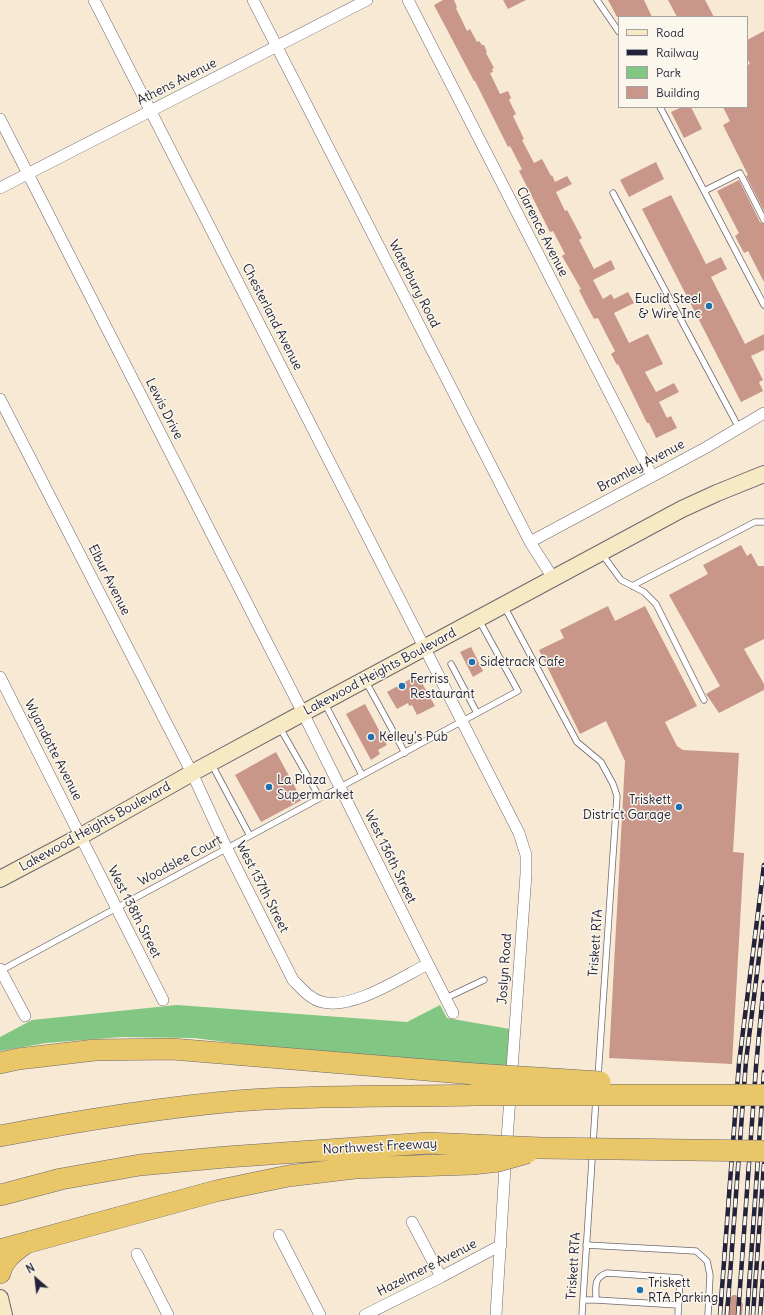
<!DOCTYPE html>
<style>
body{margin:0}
#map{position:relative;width:764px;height:1315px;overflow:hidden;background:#f7e9d4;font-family:Delius,sans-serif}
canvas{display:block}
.legend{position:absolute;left:618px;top:16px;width:130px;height:92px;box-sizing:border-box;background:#fbf7ec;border:1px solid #a4a2a5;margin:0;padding:5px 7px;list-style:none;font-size:12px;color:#22223b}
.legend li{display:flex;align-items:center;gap:8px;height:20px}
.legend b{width:20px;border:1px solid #a4a2a5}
.north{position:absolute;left:16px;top:1259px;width:40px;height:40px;-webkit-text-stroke:3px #fbf7ec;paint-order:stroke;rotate:332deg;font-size:11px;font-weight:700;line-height:16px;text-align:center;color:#22223b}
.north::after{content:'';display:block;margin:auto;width:14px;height:18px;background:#22223b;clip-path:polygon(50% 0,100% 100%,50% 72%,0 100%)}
</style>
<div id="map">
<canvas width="764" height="1315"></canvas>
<ul class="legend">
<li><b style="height:5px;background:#f6e9c3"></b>Road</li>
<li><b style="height:5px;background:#22223b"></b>Railway</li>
<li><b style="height:11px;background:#81c783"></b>Park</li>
<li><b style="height:11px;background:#c9978a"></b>Building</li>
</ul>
<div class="north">N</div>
</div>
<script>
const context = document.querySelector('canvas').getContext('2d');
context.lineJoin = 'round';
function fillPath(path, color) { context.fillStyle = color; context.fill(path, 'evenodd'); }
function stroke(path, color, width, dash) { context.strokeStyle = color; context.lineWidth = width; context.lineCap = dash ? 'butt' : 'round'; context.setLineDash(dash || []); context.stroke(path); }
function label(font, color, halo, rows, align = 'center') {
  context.font = font + ' Delius,sans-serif'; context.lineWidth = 3; context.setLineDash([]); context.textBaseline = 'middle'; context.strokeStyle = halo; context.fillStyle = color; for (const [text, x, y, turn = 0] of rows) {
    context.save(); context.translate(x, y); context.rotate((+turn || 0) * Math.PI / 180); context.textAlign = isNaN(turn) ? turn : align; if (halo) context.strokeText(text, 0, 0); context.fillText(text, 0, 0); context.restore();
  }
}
fillPath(new Path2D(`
 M 177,1005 L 407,1022 L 440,1005 L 447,1018 L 510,1029 L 507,1068 L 291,1050 L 194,1038 L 121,1037 L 46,1043 L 0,1051 L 0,1037 L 32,1020 Z`), '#81c783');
fillPath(new Path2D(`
 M 443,0 L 454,0 L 457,7 L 456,8 L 467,31 L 470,29 L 477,42 L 479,41 L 482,45 L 484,45 L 487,52 L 486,53 L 494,68 L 492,69 L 493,72 L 490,73 L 500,94 L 508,91 L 511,98 L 509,100 L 516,114 L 513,116 L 524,139 L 522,140 L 534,163 L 542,159 L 551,176 L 552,175 L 555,182 L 567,176 L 572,184 L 556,192 L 565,211 L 567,210 L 582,238 L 579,240 L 594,269 L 611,260 L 615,269 L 593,280 L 603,299 L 611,294 L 614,299 L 628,292 L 634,303 L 614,313 L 629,343 L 648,334 L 663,364 L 645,372 L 656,392 L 674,383 L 679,392 L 659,402 L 667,418 L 671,416 L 677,428 L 656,438 L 649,423 L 647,423 L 618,364 L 617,365 L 611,354 L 615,351 L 606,334 L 598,318 L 594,319 L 585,302 L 579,290 L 581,289 L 562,256 L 565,254 L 553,231 L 550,232 L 519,171 L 522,169 L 510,146 L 508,147 L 475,81 L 474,81 L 434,5 Z
 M 503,0 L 526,0 L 508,9 Z
 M 608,0 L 644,0 L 652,17 L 617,17 Z
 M 668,0 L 705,0 L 714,17 L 677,17 Z
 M 764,31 L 764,211 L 746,176 L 748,175 L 723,125 L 730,121 L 723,107 L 747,107 L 747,65 L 750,64 L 747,58 L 747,40 Z
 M 682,107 L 691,107 L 702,129 L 684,138 L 671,112 Z
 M 656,162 L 664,179 L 629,197 L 620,180 Z
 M 739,180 L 760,222 L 764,224 L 764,282 L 748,251 L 744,253 L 735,236 L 739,233 L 717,191 Z
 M 671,195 L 706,264 L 721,257 L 727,269 L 711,277 L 745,344 L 764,334 L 764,350 L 751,356 L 763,380 L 759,382 L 763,391 L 741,402 L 642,209 Z
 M 741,545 L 747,556 L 751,553 L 758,566 L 764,566 L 764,639 L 744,649 L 764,684 L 764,690 L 719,713 L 706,694 L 720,686 L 669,595 L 708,574 L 703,565 Z
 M 608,606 L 615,621 L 645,606 L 697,706 L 665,722 L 677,746 L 683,750 L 739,753 L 733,852 L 744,853 L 732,1064 L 609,1058 L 625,761 L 606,721 L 580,734 L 539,650 L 564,638 L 560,630 Z
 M 471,647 L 483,671 L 473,677 L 460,652 Z
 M 412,678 L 419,678 L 435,706 L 417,715 L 412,705 L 409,706 L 408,703 L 397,709 L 387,692 Z
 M 365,704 L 387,745 L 378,750 L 380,754 L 371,760 L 346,714 Z
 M 276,752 L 302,800 L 261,822 L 235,775 Z
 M 733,1295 L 736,1295 L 743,1304 L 742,1315 L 724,1315 L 725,1303 Z`), '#c9978a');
const lane = new Path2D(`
 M 597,0 L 619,32
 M 660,107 L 764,305
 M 704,191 L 740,173 L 764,220
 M 613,193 L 739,428
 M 602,554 L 621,580 L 644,592 L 656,604 L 704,700
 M 632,586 L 755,522 L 764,522
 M 504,606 L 577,742 L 601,762 L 613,784 L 617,796 L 598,1077
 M 451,664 L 477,713
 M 365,680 L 405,753
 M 324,702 L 362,775
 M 280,728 L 320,798
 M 211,763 L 250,836
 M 0,971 L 518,691 L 479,620
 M 446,998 L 484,980
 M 586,1245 L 696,1251 L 707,1261 L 710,1275 L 708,1315
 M 583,1300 L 596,1300 C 596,1287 593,1278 607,1273 L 680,1278 L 678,1315
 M 596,1300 L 678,1305
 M 582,1315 L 596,1098`);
const street = new Path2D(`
 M 94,0 L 519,833 L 526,855 L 526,874 L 505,1167 L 496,1315
 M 253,0 L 530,542 L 553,578
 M 408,0 L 652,476
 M 0,119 L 303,713 L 428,964 L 453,1013
 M 0,188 L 367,0
 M 0,399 L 192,773 L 227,849 L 293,980 C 301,988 310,999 322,1002 C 353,1010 400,978 428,964
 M 530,542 L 707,447 L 764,413
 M 0,677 L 163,1000
 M 0,969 L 25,1016
 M 412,1222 L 441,1277
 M 279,1235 L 320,1315
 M 137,1254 L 168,1315
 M 365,1315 L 441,1277 L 501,1245`);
const secondary = new Path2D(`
 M 0,879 L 81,836 L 192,773 L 303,713 L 682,509 L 717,493 L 764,474
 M 0,1298 L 4,1315`);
const highway = new Path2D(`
 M 0,1063 L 18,1059 L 95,1050 L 172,1049 L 475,1074
 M 0,1136 C 78,1121 157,1108 236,1101 C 315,1095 395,1097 474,1095
 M 0,1195 L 61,1179 L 140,1165 L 226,1157 L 428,1143 L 474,1145
 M 0,1250 L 216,1191 L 288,1176 L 355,1168 L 472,1164
 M 0,1273 C 3,1260 12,1253 23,1245`);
stroke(lane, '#6d6871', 7);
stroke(street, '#6d6871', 12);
stroke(secondary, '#6d6871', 18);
stroke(highway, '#6d6871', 22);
stroke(lane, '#fff', 5.5);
stroke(street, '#fff', 11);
stroke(secondary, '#f6e9c3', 16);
stroke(highway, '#e9c769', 21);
const rail = new Path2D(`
 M 720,1315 L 739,1063 L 764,865
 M 727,1315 L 746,1061 L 764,917
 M 738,1315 L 756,1067 L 764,982
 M 747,1315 L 764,1072
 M 753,1315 L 764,1164
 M 760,1315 L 764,1263`);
stroke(rail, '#22223b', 4.5);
stroke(rail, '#fbf7ec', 3, [9]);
const highwayBridge = new Path2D(`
 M 475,1074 L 600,1082
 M 474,1095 L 764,1095
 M 474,1145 L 541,1148 L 764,1151
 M 472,1164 L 499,1161 L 527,1153`);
stroke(highwayBridge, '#6d6871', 22, []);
stroke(highwayBridge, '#e9c769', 21);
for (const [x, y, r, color] of [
 [709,306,4,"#1f6fb2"],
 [472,662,4,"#1f6fb2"],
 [402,686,4,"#1f6fb2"],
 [371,737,4,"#1f6fb2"],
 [269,787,4,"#1f6fb2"],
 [679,807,4,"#1f6fb2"],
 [640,1290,4,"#1f6fb2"]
]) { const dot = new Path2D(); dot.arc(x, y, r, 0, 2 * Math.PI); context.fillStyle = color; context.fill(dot); stroke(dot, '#fbf7ec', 1.5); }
label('13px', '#22223b', '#fbf7ec', [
 ["Athens Avenue",177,82,-27],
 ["Clarence Avenue",542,232,63],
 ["Waterbury Road",414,284,63],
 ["Chesterland Avenue",272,317,63],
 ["Lewis Drive",164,409,63],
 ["Bramley Avenue",641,466,-28],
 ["Elbur Avenue",109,580,63],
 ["Lakewood Heights Boulevard",380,672,-28],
 ["Wyandotte Avenue",53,750,63],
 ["Lakewood Heights Boulevard",95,827,-29],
 ["West 136th Street",390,857,64],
 ["Woodslee Court",180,861,-28],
 ["West 137th Street",262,887,63],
 ["West 138th Street",134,912,63],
 ["Triskett RTA",596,943,-86],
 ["Joslyn Road",505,969,-86],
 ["Northwest Freeway",380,1147,-3],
 ["Triskett RTA",574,1266,-86],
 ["Hazelmere Avenue",427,1268,-27]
]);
label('13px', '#22223b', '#fbf7ec', [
 ["Euclid Steel",701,299,"right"],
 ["& Wire Inc",701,314,"right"],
 ["Sidetrack Cafe",480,662],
 ["Ferriss",410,679],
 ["Restaurant",410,694],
 ["Kelley's Pub",379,737],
 ["La Plaza",277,780],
 ["Supermarket",277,795],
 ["Triskett",671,800,"right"],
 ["District Garage",671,815,"right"],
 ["Triskett",648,1283],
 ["RTA Parking",648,1298]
], 'left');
</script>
